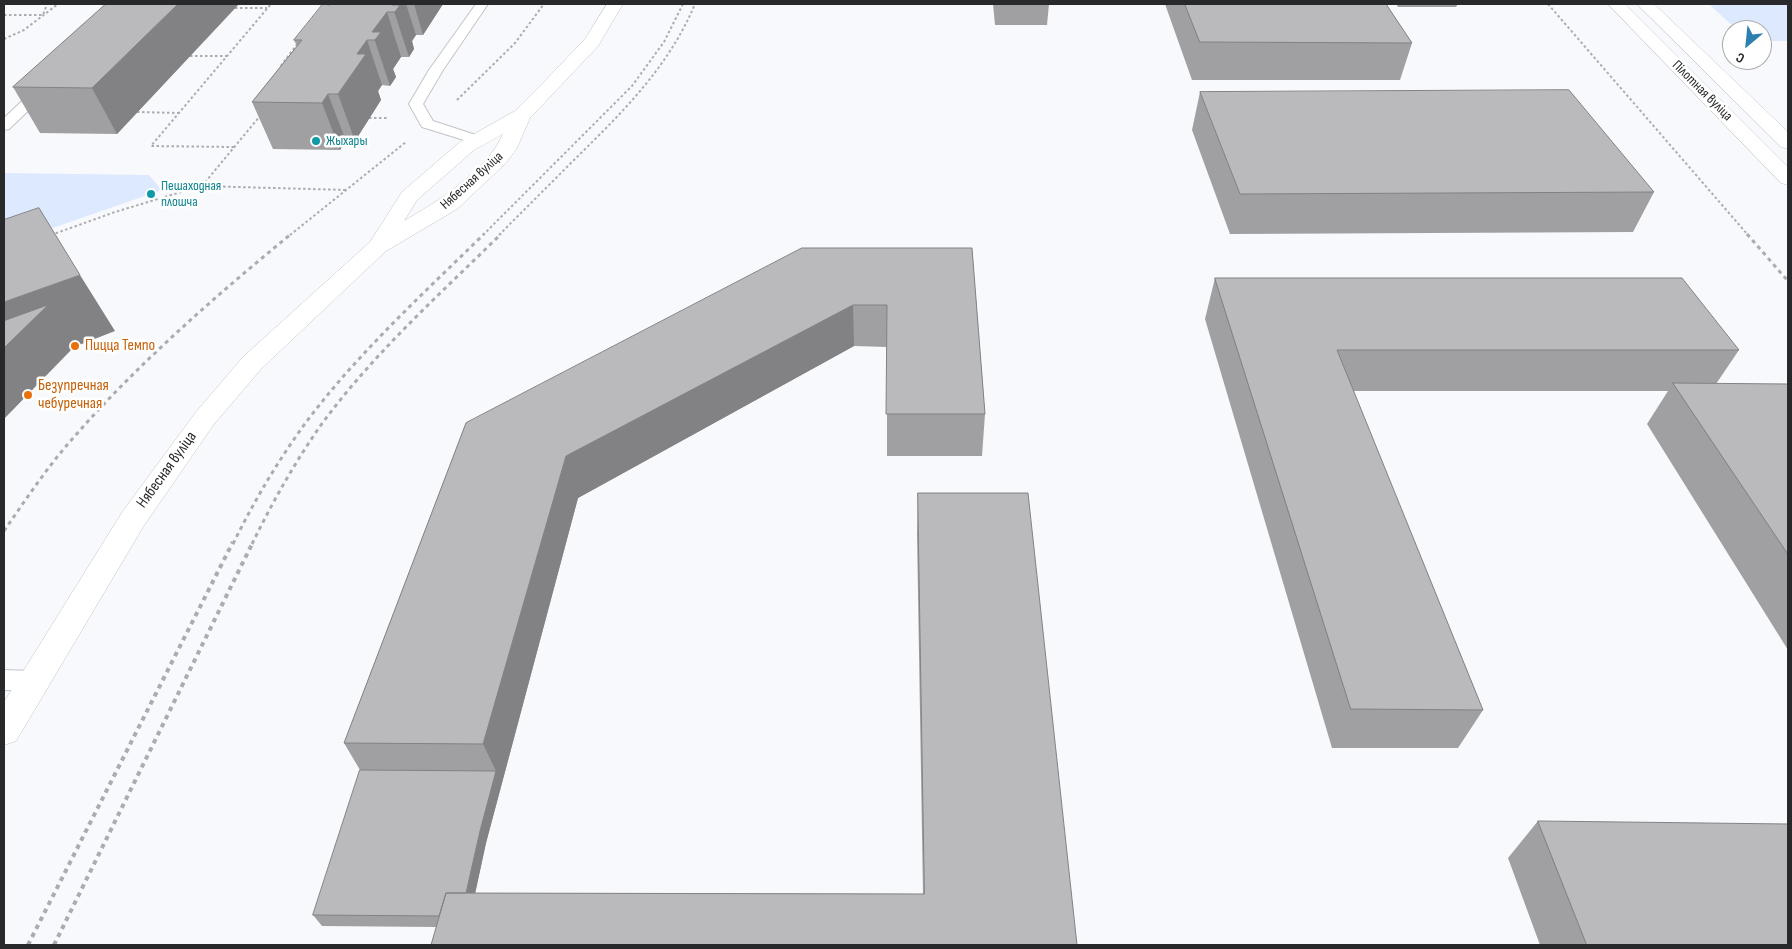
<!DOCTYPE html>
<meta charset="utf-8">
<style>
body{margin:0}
#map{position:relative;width:1792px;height:949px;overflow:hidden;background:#f8f9fc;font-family:"Sofia Sans Condensed",sans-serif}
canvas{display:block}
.frame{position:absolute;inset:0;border:5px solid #28292a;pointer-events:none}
.north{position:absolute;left:1722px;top:20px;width:50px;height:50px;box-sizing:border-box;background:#fff;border:1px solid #a9a9aa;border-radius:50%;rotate:208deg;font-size:14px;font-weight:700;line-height:20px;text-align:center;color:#28292a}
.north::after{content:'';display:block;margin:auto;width:18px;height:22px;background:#2b80b0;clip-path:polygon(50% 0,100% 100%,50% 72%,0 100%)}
</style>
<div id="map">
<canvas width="1792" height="949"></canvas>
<div class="frame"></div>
<div class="north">С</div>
</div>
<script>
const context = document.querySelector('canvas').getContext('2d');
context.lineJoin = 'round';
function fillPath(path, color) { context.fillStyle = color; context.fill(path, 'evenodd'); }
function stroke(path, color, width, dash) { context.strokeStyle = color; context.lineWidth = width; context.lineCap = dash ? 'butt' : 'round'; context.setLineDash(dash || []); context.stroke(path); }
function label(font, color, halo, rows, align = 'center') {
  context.font = font + ' "Sofia Sans Condensed",sans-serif'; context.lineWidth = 5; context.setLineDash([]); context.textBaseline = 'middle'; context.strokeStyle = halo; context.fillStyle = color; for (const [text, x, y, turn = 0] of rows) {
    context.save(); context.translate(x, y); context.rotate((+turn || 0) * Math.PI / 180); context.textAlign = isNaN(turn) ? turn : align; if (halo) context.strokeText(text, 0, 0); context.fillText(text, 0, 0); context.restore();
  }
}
fillPath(new Path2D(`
 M 1709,4 L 1788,4 L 1788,41 L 1762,41 L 1762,30 L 1737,30 Z
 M 4,173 L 149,175 L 162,190 L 4,245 Z`), '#dde9fe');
const service = new Path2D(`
 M 476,4 L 488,4 L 443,70 L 423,104 L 433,121 L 482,137 L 484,140 L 482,143 L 477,144 L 422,127 L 409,104 L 429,70 Z
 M 44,84 L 51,88 L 49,91 L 9,129 L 4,130 L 4,118 L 39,85 Z
 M 4,670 L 34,671 L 42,674 L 46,681 L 42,688 L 34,691 L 4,690 Z`);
const minor = new Path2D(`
 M 607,4 L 623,4 L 598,46 L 530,118 L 517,148 L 506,163 L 457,209 L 386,251 L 262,368 L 214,424 L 143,527 L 16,741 L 4,745 L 4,702 L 123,511 L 196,412 L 244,356 L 370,242 L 402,192 L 460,142 L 515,111 L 544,82 L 585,39 ZM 503,134 C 488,170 437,202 404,221 L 417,200 L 474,150 Z
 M 1608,4 L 1625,4 L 1788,167 L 1788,185 L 1781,183 Z
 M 1637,4 L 1654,4 L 1788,132 L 1788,149 L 1781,147 Z`);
stroke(service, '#c2c4c6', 2);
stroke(minor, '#c2c4c6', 1);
stroke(new Path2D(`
 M 1548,4 L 1748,235
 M 235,8 L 267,8
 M 4,15 L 43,15 L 47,4
 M 4,39 L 24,30 L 58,4
 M 190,56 L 227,56
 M 282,70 L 280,67 L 298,43
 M 457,100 L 515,43 L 544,4
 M 137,112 L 179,113
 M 369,118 L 389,118
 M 234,147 L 151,146 L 271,4
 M 202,186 L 260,116
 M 51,235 L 115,212 L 201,186 L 347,190
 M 290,235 L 406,142
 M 483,235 L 632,86 L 664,42 L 683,4
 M 499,235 C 526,208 553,181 580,154 C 626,109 670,64 695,4`), '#abacaf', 2, [2.5, 2.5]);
stroke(new Path2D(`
 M 1747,234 L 1788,281
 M 51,235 L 54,234
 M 4,531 C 24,502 44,472 67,445 C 134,367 212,299 291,234
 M 233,544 C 254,501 279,459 307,421 C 359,352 423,294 484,234
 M 252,544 C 272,503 295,462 321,425 C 372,355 439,295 501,234`), '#abacaf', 3, [4, 4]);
stroke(new Path2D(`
 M 28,945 L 233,542
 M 54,945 L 253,542`), '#abacaf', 4, [4.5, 4.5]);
fillPath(service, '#fff');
fillPath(minor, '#fff');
fillPath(new Path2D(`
 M 106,4 L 239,4 L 117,134 L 40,133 L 13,87 Z
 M 331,4 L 443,4 L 423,35 L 416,35 L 412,41 L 414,49 L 409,57 L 401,57 L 393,69 L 396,77 L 390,86 L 382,85 L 378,91 L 381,100 L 355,141 L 346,141 L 340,150 L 273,149 L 252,102 L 297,46 L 294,40 Z
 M 993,4 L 1049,4 L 1047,25 L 995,25 Z
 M 1165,4 L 1386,4 L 1412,43 L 1400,80 L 1192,80 Z
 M 1396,4 L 1458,4 L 1456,7 L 1398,7 Z
 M 1200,92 L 1654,192 L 1633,232 L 1230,234 L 1192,130 Z
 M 972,248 L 985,414 L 982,456 L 887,456 L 887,347 L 854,346 L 578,498 L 486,843 L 475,893 L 923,894 L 917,534 L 918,493 L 1077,945 L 436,927 L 322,926 L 313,915 L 360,770 L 344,743 L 466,423 Z
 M 1215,278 L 1739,350 L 1716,384 L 1788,384 L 1788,650 L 1647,424 L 1668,391 L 1353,391 L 1483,710 L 1458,748 L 1332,748 L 1205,319 Z
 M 1538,821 L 1788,945 L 1540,945 L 1508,858 Z`), '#a09fa2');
fillPath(new Path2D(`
 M 178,4 L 239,4 L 117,134 L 92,88 Z
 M 393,4 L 406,4 L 416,35 L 412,41 L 414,49 L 409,57 L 392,5 Z
 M 414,4 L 443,4 L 423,35 Z
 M 387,12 L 401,57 L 393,69 L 396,77 L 390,86 L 372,32 Z
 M 367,40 L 382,85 L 378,91 L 381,100 L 355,141 L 338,94 L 357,54 Z
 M 328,94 L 346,141 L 340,150 L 322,103 Z
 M 80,275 L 115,331 L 74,347 L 4,419 L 4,302 Z
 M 853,305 L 854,346 L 578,498 L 486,843 L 468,927 L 461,917 L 480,831 L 496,771 L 483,744 L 566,456 Z`), '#828284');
const building = new Path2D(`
 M 106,4 L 178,4 L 92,88 L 13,87 Z
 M 323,4 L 330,5 L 331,4 L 393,4 L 392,5 L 400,5 L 395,12 L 387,12 L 372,32 L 381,32 L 375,40 L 367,40 L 357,54 L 366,54 L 338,94 L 328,94 L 322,103 L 252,102 L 302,40 L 294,40 Z
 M 1185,4 L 1386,4 L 1412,43 L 1200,42 Z
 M 1569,90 L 1654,192 L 1240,194 L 1200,92 Z
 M 39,208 L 80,275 L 4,302 L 4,220 Z
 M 802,248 L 972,248 L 985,414 L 886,414 L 887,305 L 853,305 L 566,456 L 483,744 L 344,743 L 466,423 Z
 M 1215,278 L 1682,278 L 1739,350 L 1337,350 L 1483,710 L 1351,709 Z
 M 48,305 L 4,348 L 4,321 Z
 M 1673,383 L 1788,384 L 1788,554 Z
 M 918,493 L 1028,493 L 1077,945 L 431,945 L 446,893 L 924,894 Z
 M 360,770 L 496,771 L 480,831 L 466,893 L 446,893 L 439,916 L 313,915 Z
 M 1538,821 L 1788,824 L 1788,945 L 1587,945 Z`);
fillPath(building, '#bab9bc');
stroke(building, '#828284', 1);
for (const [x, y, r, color] of [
 [316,141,5,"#0f9aa8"],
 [151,194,5,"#0f9aa8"],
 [75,346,5,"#e8710a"],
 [28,395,5,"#e8710a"]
]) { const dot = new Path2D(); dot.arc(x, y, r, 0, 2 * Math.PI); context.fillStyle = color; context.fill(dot); stroke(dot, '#fff', 2); }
label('14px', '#28292a', '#fff', [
 ["Пілотная вуліца",1702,91,45],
 ["Нябесная вуліца",472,181,-42]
]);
label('14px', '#0d838f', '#fff', [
 ["Жыхары",326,141],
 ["Пешаходная",161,186],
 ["плошча",161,202]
], 'left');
label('16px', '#c56008', '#fff', [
 ["Пицца Темпо",85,346],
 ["Безупречная",38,386],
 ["чебуречная",38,404]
], 'left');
label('16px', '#28292a', '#fff', [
 ["Нябесная вуліца",167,470,-54]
]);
</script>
